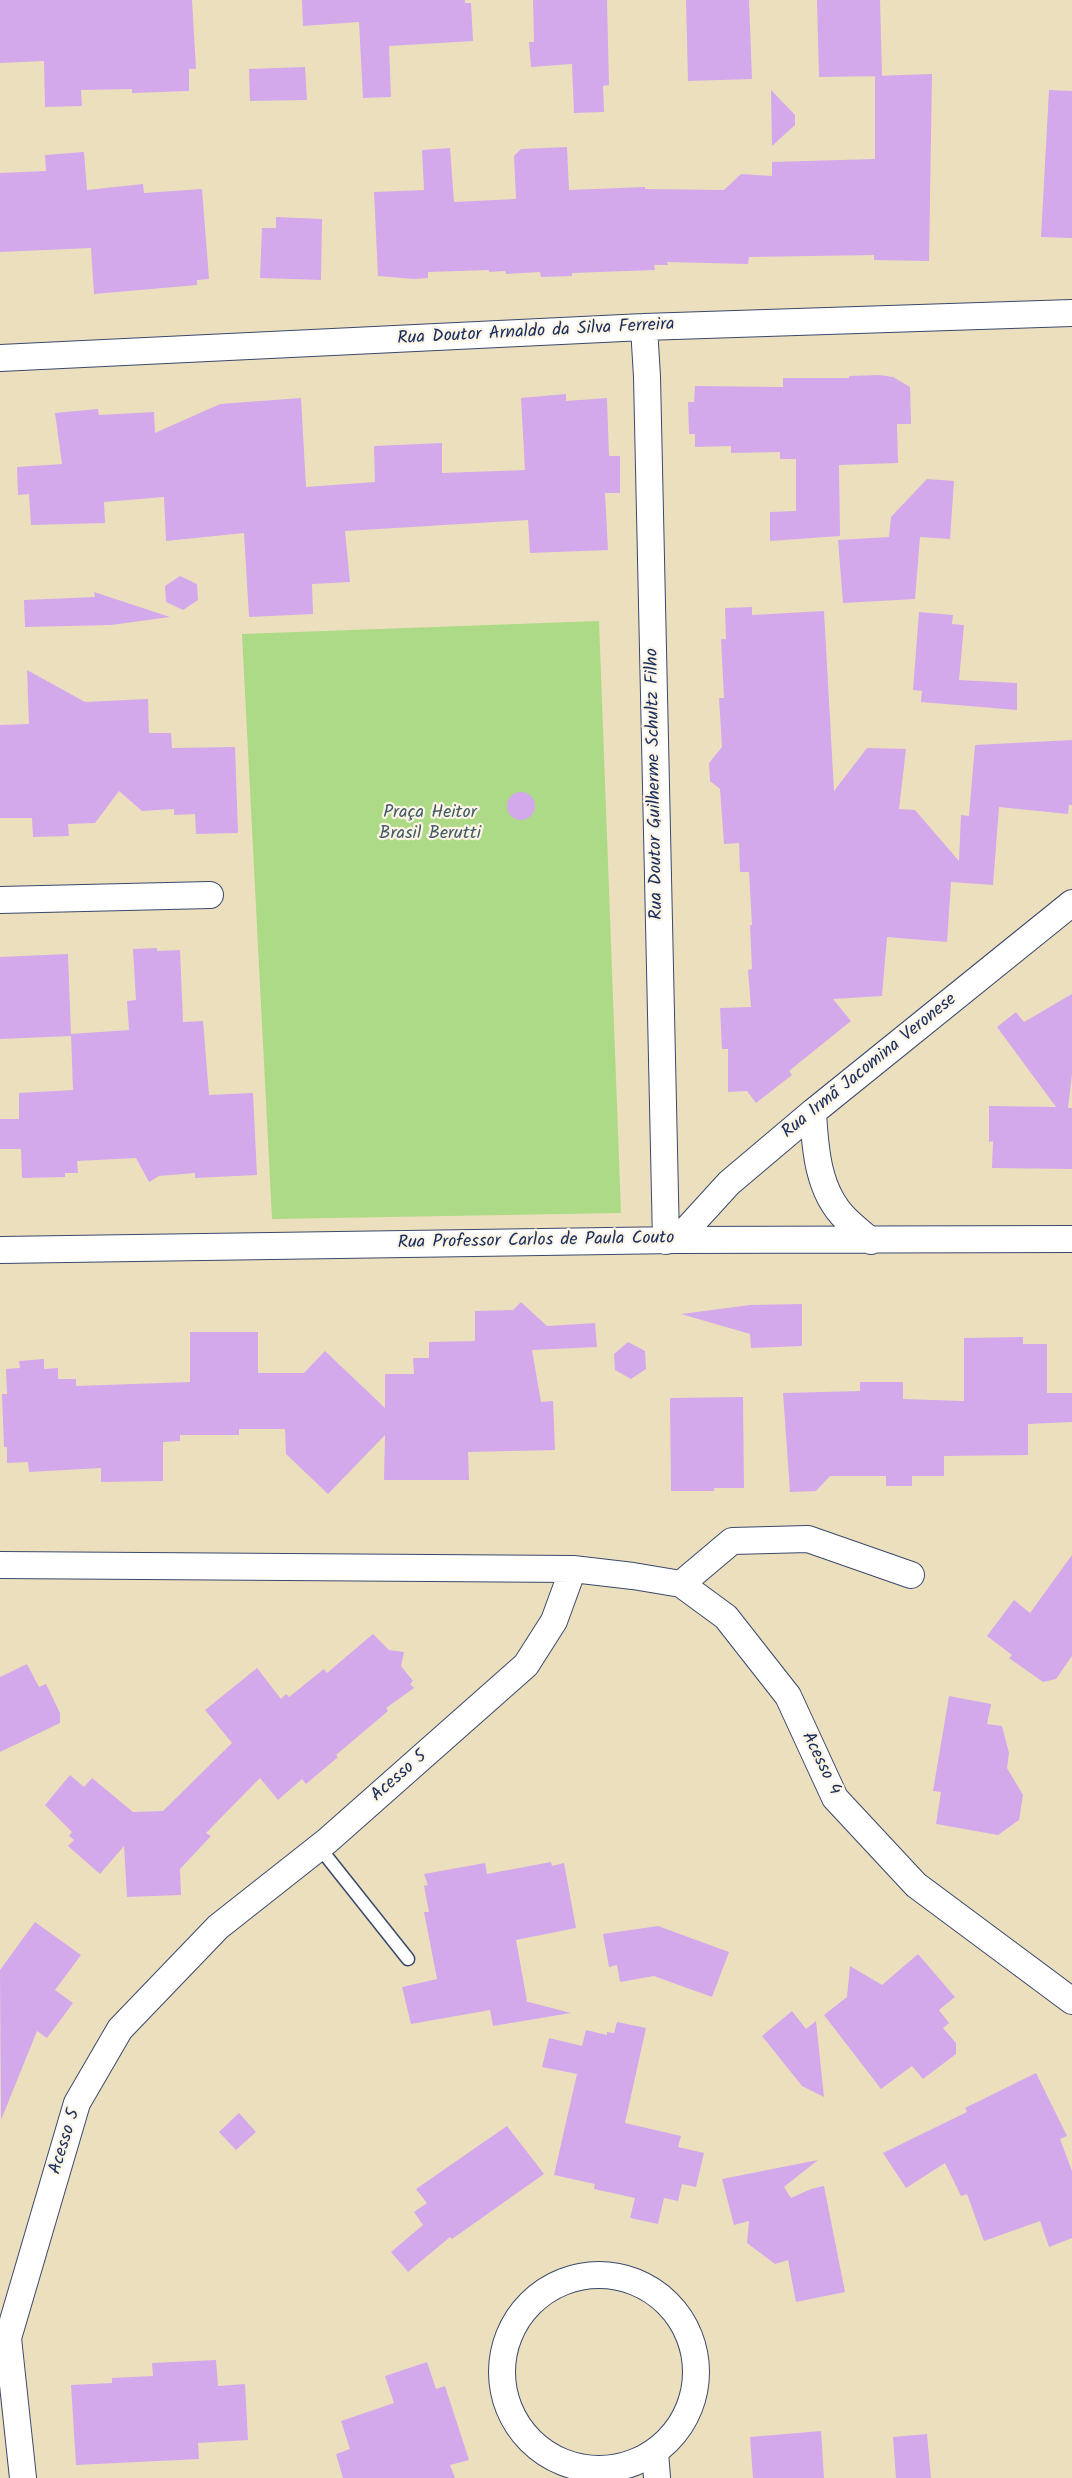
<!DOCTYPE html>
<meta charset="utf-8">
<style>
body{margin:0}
canvas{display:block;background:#ecdfbd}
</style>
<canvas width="1072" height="2478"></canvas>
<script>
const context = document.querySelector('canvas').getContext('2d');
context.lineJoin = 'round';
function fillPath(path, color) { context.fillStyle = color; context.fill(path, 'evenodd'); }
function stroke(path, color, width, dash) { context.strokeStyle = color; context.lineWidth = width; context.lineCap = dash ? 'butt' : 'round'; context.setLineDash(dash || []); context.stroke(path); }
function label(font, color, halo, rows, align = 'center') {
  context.font = font + ' Kalam,sans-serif'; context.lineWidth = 4.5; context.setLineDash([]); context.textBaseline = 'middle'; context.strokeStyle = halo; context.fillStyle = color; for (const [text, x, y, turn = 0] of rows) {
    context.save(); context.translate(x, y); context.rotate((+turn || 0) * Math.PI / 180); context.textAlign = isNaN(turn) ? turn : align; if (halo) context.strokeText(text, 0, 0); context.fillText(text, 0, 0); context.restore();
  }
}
fillPath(new Path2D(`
 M 599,621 L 621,1213 L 272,1219 L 242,634 Z`), '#adda86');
fillPath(new Path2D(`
 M 0,0 L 192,0 L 196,69 L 189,69 L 189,91 L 132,93 L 132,89 L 81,90 L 82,106 L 45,107 L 44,61 L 0,63 Z
 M 302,0 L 465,0 L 465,3 L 471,3 L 473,41 L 389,46 L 391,97 L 363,98 L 359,22 L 303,26 Z
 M 533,0 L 607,0 L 609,85 L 603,86 L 604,112 L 574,113 L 572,64 L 531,67 L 529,42 L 534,42 Z
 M 686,0 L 749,0 L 752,79 L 688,81 Z
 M 817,0 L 880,0 L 882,76 L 819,77 Z
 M 305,67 L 307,100 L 250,101 L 249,69 Z
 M 932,74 L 929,261 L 874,260 L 874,255 L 749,257 L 748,264 L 667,262 L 668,265 L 654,265 L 655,270 L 572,273 L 572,276 L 541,277 L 540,272 L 506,274 L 505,271 L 489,272 L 489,270 L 428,272 L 428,278 L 414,279 L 378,276 L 374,192 L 424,190 L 422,150 L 450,148 L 454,202 L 516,199 L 514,156 L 521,149 L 567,147 L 569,190 L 645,187 L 645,189 L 724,190 L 741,174 L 772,176 L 772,162 L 875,159 L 875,76 Z
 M 771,90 L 795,115 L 795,125 L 772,146 Z
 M 1049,90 L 1072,91 L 1072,238 L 1041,237 Z
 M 84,152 L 87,190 L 143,184 L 144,193 L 202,189 L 209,279 L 197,280 L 197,285 L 94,294 L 91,248 L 0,252 L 0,173 L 46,171 L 45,155 Z
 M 276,217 L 322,219 L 321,280 L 260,278 L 262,228 L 276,228 Z
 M 879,375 L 893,377 L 910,387 L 911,424 L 897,424 L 898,463 L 839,465 L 840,536 L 770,541 L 770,512 L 796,511 L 796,459 L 780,459 L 780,452 L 731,453 L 731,446 L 695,447 L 695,434 L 689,434 L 688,402 L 694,402 L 695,386 L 783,387 L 783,378 L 849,378 L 849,376 Z
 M 566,394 L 566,401 L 607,398 L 609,456 L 620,456 L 620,493 L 605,493 L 608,550 L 530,553 L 528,520 L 345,531 L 350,582 L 312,584 L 313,614 L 249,617 L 244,533 L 166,541 L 164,497 L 104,502 L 105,523 L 31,525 L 29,494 L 18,495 L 17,467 L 62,464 L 55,413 L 98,409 L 99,415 L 154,412 L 155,433 L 220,404 L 301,398 L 306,487 L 375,482 L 374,446 L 442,443 L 442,473 L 525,470 L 521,398 Z
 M 927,479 L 954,481 L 950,539 L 920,537 L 915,599 L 843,603 L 838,540 L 889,537 L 891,517 Z
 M 180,576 L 197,584 L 198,600 L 183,610 L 166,602 L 165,586 Z
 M 94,592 L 170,617 L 111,625 L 25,627 L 24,600 L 95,597 Z
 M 752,607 L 752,615 L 824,611 L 834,791 L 867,748 L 906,749 L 899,809 L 915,810 L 959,861 L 961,815 L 969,816 L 975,745 L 1072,740 L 1072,805 L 1069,805 L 1068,814 L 999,807 L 993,885 L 951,882 L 947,942 L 887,937 L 882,996 L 833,999 L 851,1021 L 789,1071 L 792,1075 L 756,1103 L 747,1091 L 728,1092 L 728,1049 L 722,1049 L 720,1008 L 751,1007 L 748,970 L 752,969 L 750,925 L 752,925 L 749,872 L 740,872 L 739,843 L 724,844 L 720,789 L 710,781 L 709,763 L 722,747 L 719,698 L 724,698 L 721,639 L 726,639 L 725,608 Z
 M 919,612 L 953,615 L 952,624 L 964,625 L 959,680 L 1017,683 L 1017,710 L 921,702 L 922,691 L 913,690 Z
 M 27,670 L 85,702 L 148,699 L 149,733 L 171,733 L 172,748 L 235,747 L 238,833 L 196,834 L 195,814 L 174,815 L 174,809 L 142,811 L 119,791 L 95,823 L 68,824 L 69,836 L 33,837 L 32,818 L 0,818 L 0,725 L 29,724 Z
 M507 806a14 14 0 1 1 28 0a14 14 0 1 1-28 0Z
 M 157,948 L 157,951 L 180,950 L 183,1022 L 203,1021 L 209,1095 L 253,1093 L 257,1175 L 195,1178 L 195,1173 L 159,1176 L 149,1182 L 136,1158 L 77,1161 L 78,1173 L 65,1173 L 65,1177 L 22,1178 L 21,1149 L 0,1149 L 0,1119 L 19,1119 L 19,1093 L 73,1090 L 71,1034 L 129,1030 L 127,1001 L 136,1000 L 133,949 Z
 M 68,954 L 71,1036 L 0,1039 L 0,957 Z
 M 1072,994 L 1072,1074 L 1068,1108 L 1072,1108 L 1072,1169 L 992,1168 L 993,1141 L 989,1142 L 989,1106 L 1056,1107 L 997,1027 L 1016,1012 L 1024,1022 Z
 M 521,1302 L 547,1326 L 595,1323 L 597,1347 L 532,1350 L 541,1402 L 553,1401 L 555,1450 L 468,1452 L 469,1480 L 384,1480 L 385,1435 L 328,1494 L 286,1454 L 285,1429 L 239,1429 L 239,1435 L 180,1435 L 180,1441 L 163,1442 L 163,1481 L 101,1482 L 101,1468 L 29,1472 L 28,1462 L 7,1463 L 7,1447 L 4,1447 L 2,1394 L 7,1394 L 6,1369 L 20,1368 L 19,1361 L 44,1359 L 44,1369 L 58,1368 L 58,1379 L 76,1379 L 76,1386 L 190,1382 L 190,1332 L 258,1332 L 258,1373 L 304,1373 L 325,1351 L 385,1408 L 385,1374 L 414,1374 L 413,1358 L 429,1358 L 429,1342 L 475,1341 L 475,1311 L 513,1310 Z
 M 802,1304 L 802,1346 L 751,1348 L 750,1334 L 681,1314 L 750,1305 Z
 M 1023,1337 L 1023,1344 L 1047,1344 L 1047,1393 L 1072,1393 L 1072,1422 L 1028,1424 L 1028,1455 L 944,1456 L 944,1476 L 912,1476 L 912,1486 L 886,1486 L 886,1476 L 830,1476 L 816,1491 L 790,1492 L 783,1393 L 860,1391 L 860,1382 L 903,1382 L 903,1399 L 964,1401 L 964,1338 Z
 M 628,1342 L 645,1351 L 646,1369 L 631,1379 L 615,1370 L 614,1354 Z
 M 743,1397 L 744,1488 L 714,1488 L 714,1491 L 671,1491 L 670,1398 Z
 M 1072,1555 L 1072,1656 L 1056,1679 L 1043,1682 L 1009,1658 L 1012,1655 L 987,1636 L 1014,1600 L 1030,1613 Z
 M 373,1634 L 389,1650 L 404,1652 L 401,1666 L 413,1681 L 410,1684 L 414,1688 L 386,1708 L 388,1711 L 336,1755 L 338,1757 L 306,1784 L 302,1779 L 278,1800 L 260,1778 L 206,1833 L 211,1836 L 180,1869 L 181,1895 L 127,1897 L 124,1846 L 100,1874 L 68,1846 L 74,1840 L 69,1836 L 72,1832 L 45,1805 L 70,1775 L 84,1787 L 92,1778 L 133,1812 L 163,1811 L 232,1743 L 205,1710 L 257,1668 L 281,1699 L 286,1694 L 289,1697 L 324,1669 L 327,1673 Z
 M 27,1664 L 39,1687 L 46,1684 L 60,1713 L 60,1723 L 0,1752 L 0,1677 Z
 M 949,1696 L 991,1704 L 987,1724 L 1002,1726 L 1009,1753 L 1007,1768 L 1023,1795 L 1019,1820 L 998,1835 L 936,1824 L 941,1792 L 933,1791 Z
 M 551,1862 L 552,1866 L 564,1863 L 576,1928 L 516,1940 L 527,2001 L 525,2001 L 571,2013 L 493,2026 L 490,2010 L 411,2024 L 402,1987 L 437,1979 L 424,1912 L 429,1912 L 424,1886 L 428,1885 L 424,1874 L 485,1863 L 487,1874 Z
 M 35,1922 L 81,1955 L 55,1990 L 73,2003 L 47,2038 L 37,2031 L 1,2120 L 0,1970 Z
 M 658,1926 L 729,1952 L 712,1997 L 654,1976 L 620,1982 L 617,1965 L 609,1967 L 603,1934 Z
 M 918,1954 L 955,1997 L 939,2010 L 949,2023 L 943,2028 L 956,2043 L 956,2054 L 923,2079 L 912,2066 L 881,2089 L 824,2015 L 847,1997 L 850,1966 L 882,1985 Z
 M 792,2011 L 806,2029 L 816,2021 L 824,2097 L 802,2086 L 762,2036 Z
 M 617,2022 L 646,2028 L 625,2123 L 681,2136 L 678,2147 L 704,2153 L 696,2187 L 682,2184 L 678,2201 L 664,2198 L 658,2224 L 630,2218 L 635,2198 L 594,2189 L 595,2184 L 554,2175 L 577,2074 L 542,2067 L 549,2038 L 582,2046 L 586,2030 L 607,2035 L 607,2032 L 614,2033 Z
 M 1036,2073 L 1067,2136 L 1060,2139 L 1072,2171 L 1072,2238 L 1049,2247 L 1040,2221 L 984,2241 L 967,2194 L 961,2196 L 945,2163 L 906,2188 L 883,2153 L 967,2112 L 965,2108 Z
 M 239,2113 L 256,2132 L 236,2150 L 219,2132 Z
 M 507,2126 L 544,2174 L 452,2239 L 450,2237 L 408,2272 L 391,2252 L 423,2225 L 414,2212 L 427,2203 L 416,2189 Z
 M 818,2160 L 784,2187 L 791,2198 L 811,2189 L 824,2186 L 845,2292 L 796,2302 L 788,2260 L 775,2264 L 747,2243 L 749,2221 L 734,2225 L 722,2179 Z
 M 216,2360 L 218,2386 L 245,2384 L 248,2440 L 198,2443 L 199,2459 L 76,2465 L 71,2385 L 112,2383 L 112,2378 L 153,2376 L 152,2363 Z
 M 427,2362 L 436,2389 L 445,2386 L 469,2460 L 450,2465 L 455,2478 L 343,2478 L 336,2454 L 350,2449 L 341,2421 L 394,2403 L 385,2376 Z
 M 821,2431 L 824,2478 L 753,2478 L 750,2437 Z
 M 927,2434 L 931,2478 L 896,2478 L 893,2437 Z`), '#d3a9ec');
const lane = new Path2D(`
 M 319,1847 L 408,1959`);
const street = new Path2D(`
 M 644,327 L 647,377 L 666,1241
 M 0,358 L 644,327 L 1072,313
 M 0,900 L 210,895
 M 813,1112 C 815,1149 818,1192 846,1219 C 854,1227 863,1234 871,1241
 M 677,1240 L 729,1183 L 813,1112 L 1072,903
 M 0,1250 L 677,1240 L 1072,1239
 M 0,1565 L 573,1569 L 554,1621 L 526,1665 L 327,1841 L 218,1927 L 120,2029 L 77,2103 L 8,2338 L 23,2478
 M 573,1569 L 633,1576 L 681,1584 L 726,1617 L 788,1696 L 835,1798 L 916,1885 L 1072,2001
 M 681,1584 L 732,1541 L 808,1539 L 911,1575
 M502 2372a97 97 0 1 1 194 0a97 97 0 1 1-194 0Z
 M 655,2452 L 657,2478`);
stroke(lane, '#3a496c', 15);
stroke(street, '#3a496c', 28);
stroke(lane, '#fff', 12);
stroke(street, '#fff', 26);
label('18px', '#1b2f5e', '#fcf5e5', [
 ["Rua Doutor Arnaldo da Silva Ferreira",536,333,-3],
 ["Rua Doutor Guilherme Schultz Filho",656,784,-91],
 ["Rua Irmã Jacomina Veronese",870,1067,-39],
 ["Rua Professor Carlos de Paula Couto",536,1242,-1],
 ["Acesso 4",820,1764,64],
 ["Acesso 5",400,1777,-41],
 ["Acesso 5",66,2142,-73]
]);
label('18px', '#405a68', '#fcf5e5', [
 ["Praça Heitor",430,814],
 ["Brasil Berutti",430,835]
]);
</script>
